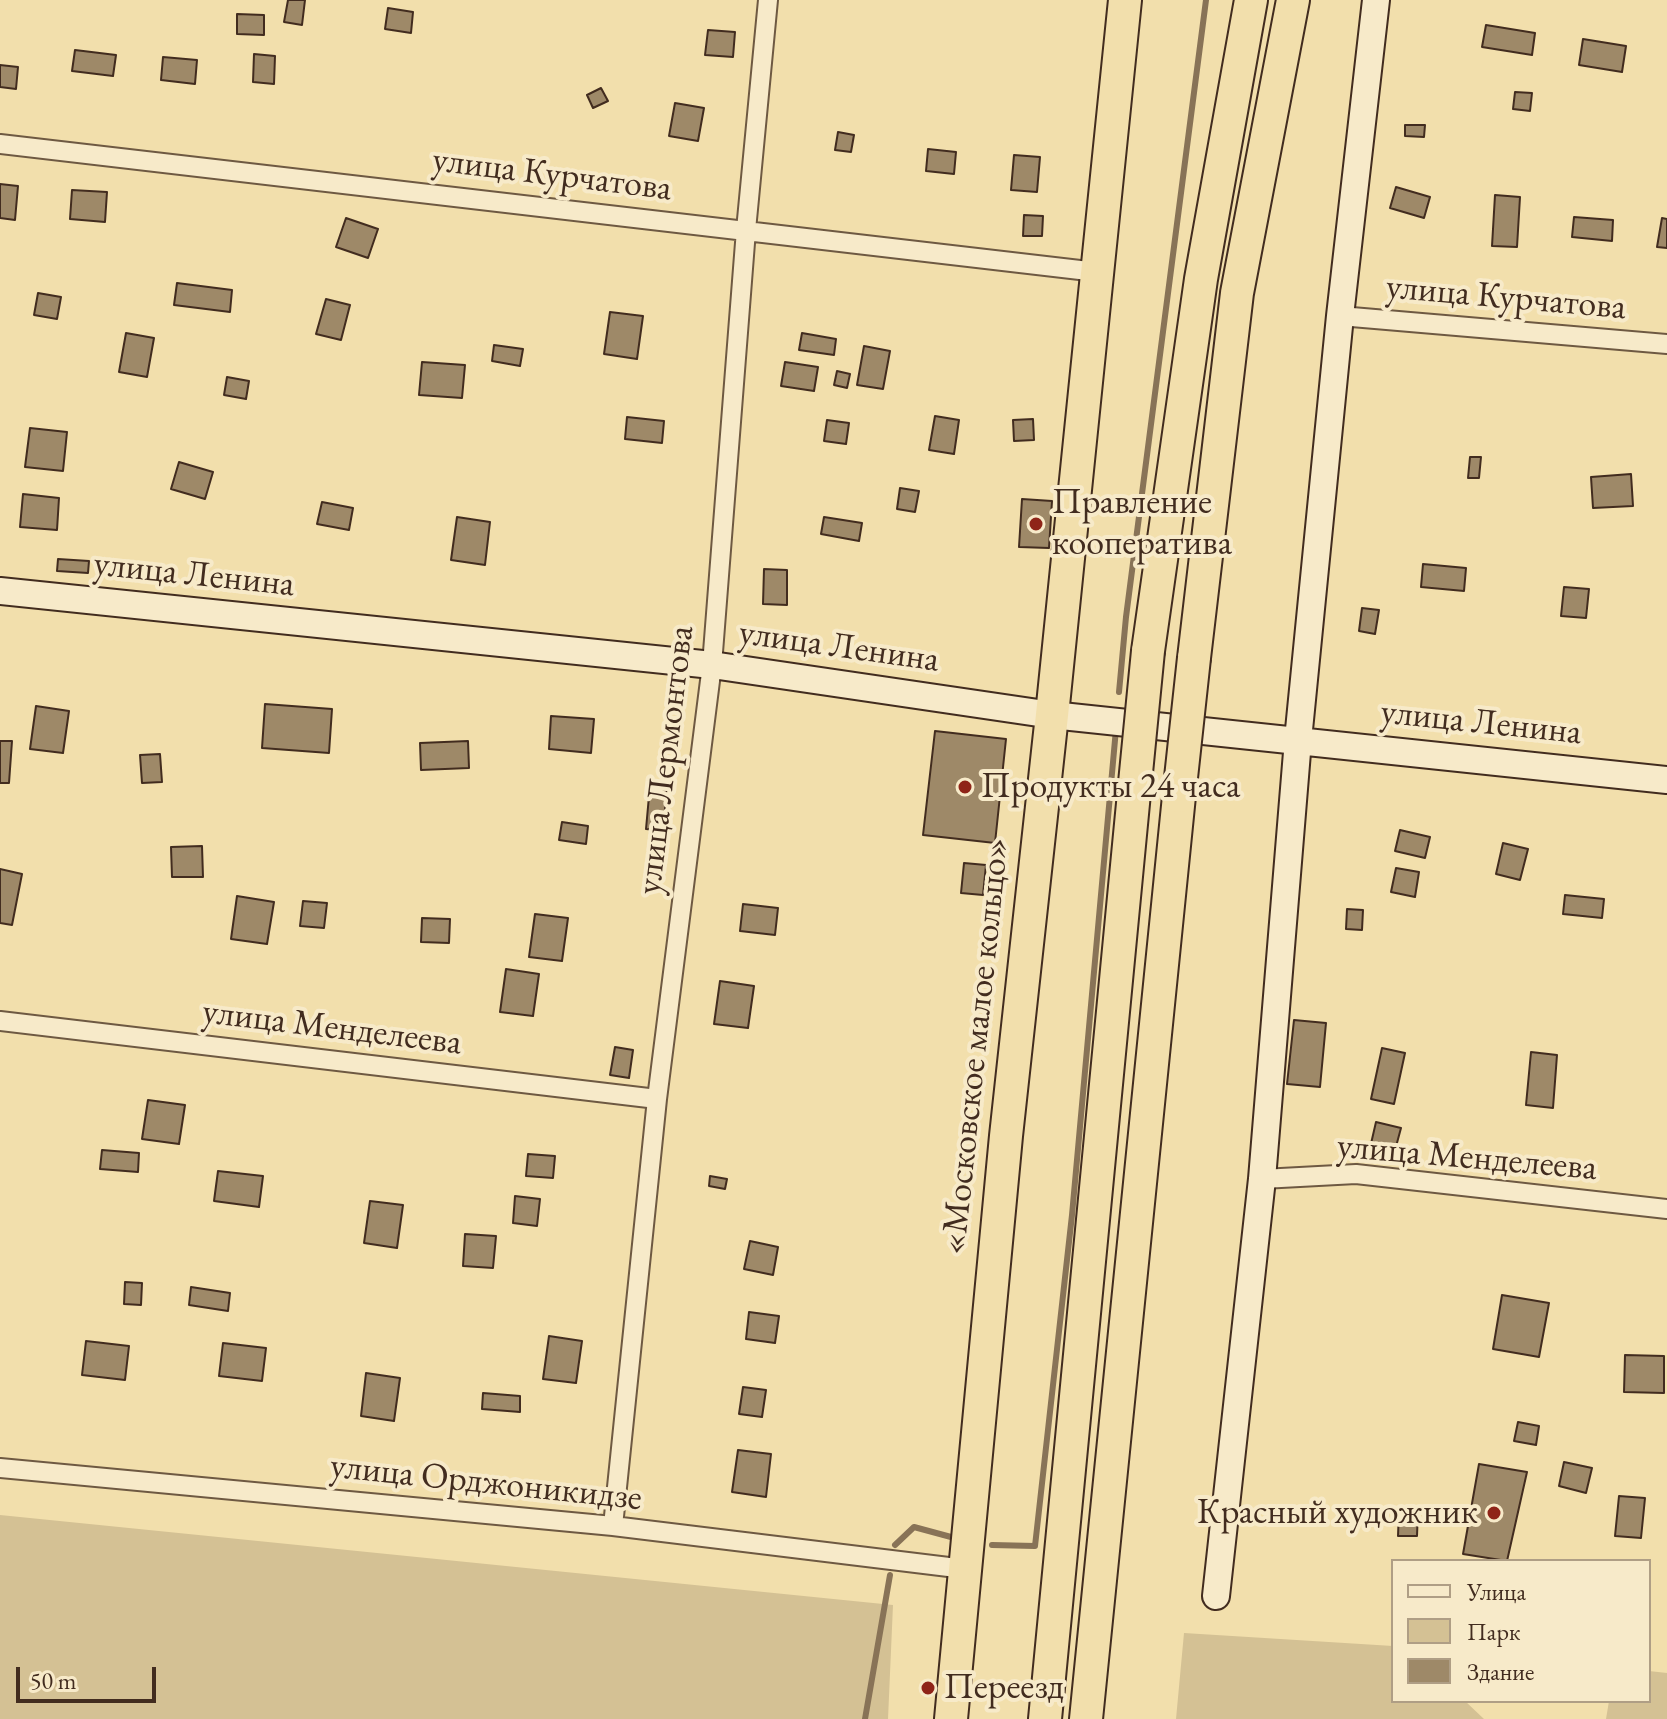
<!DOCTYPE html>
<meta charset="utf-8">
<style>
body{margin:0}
#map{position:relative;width:1667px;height:1719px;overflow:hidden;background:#f2dfac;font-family:"EB Garamond",serif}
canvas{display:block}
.legend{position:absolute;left:1391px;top:1559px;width:260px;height:144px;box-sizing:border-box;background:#f7eac9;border:2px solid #af9e85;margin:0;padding:10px 14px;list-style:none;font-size:24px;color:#422c1f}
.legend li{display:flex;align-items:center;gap:16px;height:40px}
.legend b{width:40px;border:2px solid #af9e85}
.scale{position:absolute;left:16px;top:1667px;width:140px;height:36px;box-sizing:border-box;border:4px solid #422c1f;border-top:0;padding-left:10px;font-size:24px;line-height:28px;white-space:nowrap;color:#422c1f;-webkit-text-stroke:6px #f7eac9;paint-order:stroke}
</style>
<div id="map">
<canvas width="1667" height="1719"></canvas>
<ul class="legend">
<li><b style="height:10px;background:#f7eac9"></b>Улица</li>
<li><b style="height:22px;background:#d4c194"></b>Парк</li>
<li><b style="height:22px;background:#9e8968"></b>Здание</li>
</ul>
<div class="scale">50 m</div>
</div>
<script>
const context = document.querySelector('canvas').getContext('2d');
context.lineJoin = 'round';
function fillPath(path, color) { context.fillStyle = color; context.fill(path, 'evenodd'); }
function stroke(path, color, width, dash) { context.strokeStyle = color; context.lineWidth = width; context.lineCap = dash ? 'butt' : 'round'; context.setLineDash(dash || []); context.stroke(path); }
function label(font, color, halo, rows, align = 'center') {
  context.font = font + ' "EB Garamond",serif'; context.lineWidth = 8; context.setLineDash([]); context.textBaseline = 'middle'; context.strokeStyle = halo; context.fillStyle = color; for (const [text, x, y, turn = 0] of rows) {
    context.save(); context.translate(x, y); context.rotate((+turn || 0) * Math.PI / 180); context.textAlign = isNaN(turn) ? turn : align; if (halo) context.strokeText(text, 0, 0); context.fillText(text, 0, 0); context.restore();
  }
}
fillPath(new Path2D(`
 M 0,1515 L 893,1605 L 888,1719 L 0,1719 Z
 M 1184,1633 L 1393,1646 L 1393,1701 L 1465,1701 L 1484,1719 L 1176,1719 Z
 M 1649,1671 L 1667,1673 L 1667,1719 L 1606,1719 L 1609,1701 L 1649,1701 Z`), '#d4c194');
stroke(new Path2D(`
 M 1119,692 L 1126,617 L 1206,0
 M 895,1545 L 914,1527 L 951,1537
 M 992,1545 L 1035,1546 L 1072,1215 L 1116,729
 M 865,1719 L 890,1575`), '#887357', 6);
const building = new Path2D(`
 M 288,0 L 305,0 L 302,25 L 284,22 Z
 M 388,8 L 413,12 L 411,33 L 385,29 Z
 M 237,14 L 264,15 L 264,35 L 237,34 Z
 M 1486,25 L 1535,33 L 1532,55 L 1482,47 Z
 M 708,30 L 735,32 L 733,57 L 705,55 Z
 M 1583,39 L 1626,46 L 1622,72 L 1579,65 Z
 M 75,50 L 116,55 L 113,76 L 72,71 Z
 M 254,54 L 275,56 L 274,84 L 253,82 Z
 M 163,57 L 197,60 L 195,84 L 161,80 Z
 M 0,65 L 18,67 L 16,89 L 0,87 Z
 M 601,88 L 608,101 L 593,108 L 587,95 Z
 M 1515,92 L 1532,93 L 1530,111 L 1513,109 Z
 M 675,103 L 704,108 L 698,141 L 669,136 Z
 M 1405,125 L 1425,125 L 1424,137 L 1405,136 Z
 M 838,132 L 854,135 L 851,152 L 835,150 Z
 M 928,149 L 956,152 L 954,174 L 926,171 Z
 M 1014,155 L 1040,157 L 1037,192 L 1011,190 Z
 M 0,184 L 18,186 L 15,220 L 0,218 Z
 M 1396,187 L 1430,197 L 1424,218 L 1390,208 Z
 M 72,190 L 107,192 L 105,222 L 70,219 Z
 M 1495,195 L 1520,197 L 1517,247 L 1492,246 Z
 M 1024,215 L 1043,216 L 1042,236 L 1023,236 Z
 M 1574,217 L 1613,220 L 1612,241 L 1572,237 Z
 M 346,218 L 378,229 L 368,258 L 336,247 Z
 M 1662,218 L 1667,219 L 1667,248 L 1657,247 Z
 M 177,283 L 232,290 L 230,312 L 174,305 Z
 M 38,293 L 61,297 L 57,319 L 34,315 Z
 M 326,299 L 350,305 L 341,340 L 316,334 Z
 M 610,312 L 643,316 L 637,359 L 604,354 Z
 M 126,333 L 154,338 L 147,377 L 119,372 Z
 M 802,333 L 836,339 L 834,355 L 799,350 Z
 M 494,345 L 523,349 L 520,366 L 492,361 Z
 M 864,346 L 890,351 L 883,389 L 857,385 Z
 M 422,362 L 465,365 L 462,398 L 419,395 Z
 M 785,362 L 818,367 L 814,391 L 781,386 Z
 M 837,371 L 850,374 L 847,388 L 834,385 Z
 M 227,377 L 249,381 L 246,399 L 224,395 Z
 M 935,416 L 959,420 L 954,454 L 929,450 Z
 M 627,417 L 664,421 L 662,443 L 625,439 Z
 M 1033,419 L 1034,440 L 1014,441 L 1013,420 Z
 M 827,420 L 849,423 L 846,444 L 824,441 Z
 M 30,428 L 67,432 L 63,471 L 25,467 Z
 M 1470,457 L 1481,457 L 1479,478 L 1468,478 Z
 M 179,462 L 213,472 L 205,499 L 171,489 Z
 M 1631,474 L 1633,506 L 1593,508 L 1591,477 Z
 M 900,488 L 919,491 L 915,512 L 897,509 Z
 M 23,494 L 59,498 L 57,530 L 20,527 Z
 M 1022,499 L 1052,501 L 1049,548 L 1019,547 Z
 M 322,502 L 353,508 L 349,530 L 317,524 Z
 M 457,517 L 490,522 L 485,565 L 451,560 Z
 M 824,517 L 862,523 L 859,541 L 821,534 Z
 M 58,559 L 89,561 L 88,573 L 57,571 Z
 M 1423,564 L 1466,568 L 1464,591 L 1421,587 Z
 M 764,569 L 787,570 L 787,605 L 763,604 Z
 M 1564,587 L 1589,589 L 1586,618 L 1561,616 Z
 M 1362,608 L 1379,610 L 1375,634 L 1359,631 Z
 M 265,704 L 332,709 L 329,753 L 262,748 Z
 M 36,706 L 69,711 L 63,753 L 30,749 Z
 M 551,716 L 594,719 L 591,753 L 549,749 Z
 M 935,731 L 1006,739 L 995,843 L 923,835 Z
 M 0,741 L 12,741 L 9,783 L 0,783 Z
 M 468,741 L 469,768 L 421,770 L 420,743 Z
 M 160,754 L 162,782 L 142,783 L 140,755 Z
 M 650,785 L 667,787 L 663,831 L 646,829 Z
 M 562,822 L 588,826 L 586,844 L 559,840 Z
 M 1400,830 L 1430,837 L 1425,858 L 1395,851 Z
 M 1503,843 L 1528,849 L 1520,880 L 1496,874 Z
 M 202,846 L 203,877 L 172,877 L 171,847 Z
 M 964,863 L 986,865 L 983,895 L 961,893 Z
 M 1396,868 L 1419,872 L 1415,897 L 1391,892 Z
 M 0,869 L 22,874 L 12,925 L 0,923 Z
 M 1565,895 L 1604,899 L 1602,918 L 1563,914 Z
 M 237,896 L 274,902 L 267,944 L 231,939 Z
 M 303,901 L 327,903 L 324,928 L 300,926 Z
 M 743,904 L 778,908 L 775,935 L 740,931 Z
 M 1347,909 L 1363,910 L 1362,930 L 1346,929 Z
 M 535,914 L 568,918 L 562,961 L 529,957 Z
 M 422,918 L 450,919 L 449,943 L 421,942 Z
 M 506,969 L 539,974 L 533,1016 L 500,1012 Z
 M 720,981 L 754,986 L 748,1028 L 714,1024 Z
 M 1294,1020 L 1326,1023 L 1320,1087 L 1287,1084 Z
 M 615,1047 L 633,1050 L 629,1078 L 610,1075 Z
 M 1382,1048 L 1405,1053 L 1394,1104 L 1371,1099 Z
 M 1531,1052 L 1557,1055 L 1553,1108 L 1526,1105 Z
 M 148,1100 L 185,1105 L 179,1144 L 142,1139 Z
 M 1376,1122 L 1401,1128 L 1394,1154 L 1370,1148 Z
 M 102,1150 L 139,1153 L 138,1172 L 100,1169 Z
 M 528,1154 L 555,1156 L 553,1178 L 526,1176 Z
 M 218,1171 L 263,1176 L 259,1207 L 214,1201 Z
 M 710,1176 L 727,1179 L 725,1189 L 709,1186 Z
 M 515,1196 L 540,1199 L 537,1226 L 513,1223 Z
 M 370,1201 L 403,1205 L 397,1248 L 364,1243 Z
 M 465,1234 L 496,1236 L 493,1268 L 463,1266 Z
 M 750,1241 L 778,1247 L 773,1275 L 744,1269 Z
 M 125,1282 L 142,1283 L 141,1305 L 124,1304 Z
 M 191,1287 L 230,1293 L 228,1311 L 189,1305 Z
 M 1502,1295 L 1549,1303 L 1539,1357 L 1493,1349 Z
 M 749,1312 L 779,1316 L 775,1343 L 746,1339 Z
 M 549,1336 L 582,1341 L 576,1383 L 543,1379 Z
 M 86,1341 L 129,1346 L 125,1380 L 82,1375 Z
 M 223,1343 L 266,1348 L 262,1381 L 219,1376 Z
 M 1625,1355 L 1664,1356 L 1664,1393 L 1624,1392 Z
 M 366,1373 L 400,1378 L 394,1421 L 361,1416 Z
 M 743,1387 L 766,1390 L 762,1417 L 739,1414 Z
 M 483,1393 L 520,1396 L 520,1412 L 482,1409 Z
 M 1518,1422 L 1539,1426 L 1536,1445 L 1514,1441 Z
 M 738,1450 L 771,1454 L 766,1497 L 732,1492 Z
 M 1564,1462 L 1592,1468 L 1586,1493 L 1559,1486 Z
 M 1479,1464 L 1527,1472 L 1507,1561 L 1463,1554 Z
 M 1619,1496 L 1645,1498 L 1641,1538 L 1615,1536 Z
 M 1399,1509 L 1418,1509 L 1417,1536 L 1398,1536 Z`);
fillPath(building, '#9e8968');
stroke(building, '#422c1f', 2);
const street = new Path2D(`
 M 0,144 L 1097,272
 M 1340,316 L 1667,344
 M 0,1021 L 657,1099
 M 1262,1179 L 1356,1174 L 1667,1209
 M 0,1468 L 613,1526 L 965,1569
 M 613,1526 L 657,1099 L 712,665 L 746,230 L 768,0`);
const secondary = new Path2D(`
 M 0,591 L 712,665 L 1052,715 L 1667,780
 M 1216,1596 L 1262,1179 L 1298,740 L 1340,316 L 1376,0`);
const highway = new Path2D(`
 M 1148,651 L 1201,279 L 1251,0
 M 1194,658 L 1237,293 L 1293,0
 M 951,1719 L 1006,1136 L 1052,715 L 1125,0
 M 1045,1719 L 1134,793
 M 1086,1719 L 1179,796`);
stroke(street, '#6e5942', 22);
stroke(secondary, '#422c1f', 30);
stroke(highway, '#422c1f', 36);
stroke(street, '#f7eac9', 18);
stroke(secondary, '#f7eac9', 26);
stroke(highway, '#f2dfac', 32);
const highwayBridge = new Path2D(`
 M 1134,793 L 1148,651
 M 1179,796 L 1194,658`);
stroke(highwayBridge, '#422c1f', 36, []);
stroke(highwayBridge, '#f2dfac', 32);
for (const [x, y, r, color] of [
 [1036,524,8,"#8f2418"],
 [965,787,8,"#8f2418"],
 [1494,1513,8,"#8f2418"],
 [928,1688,8,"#8f2418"]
]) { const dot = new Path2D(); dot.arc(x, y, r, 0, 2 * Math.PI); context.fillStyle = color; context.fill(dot); stroke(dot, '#f7eac9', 3); }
label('36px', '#422c1f', '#f7eac9', [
 ["улица Курчатова",552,175,7],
 ["улица Курчатова",1506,298,5],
 ["улица Ленина",194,575,6],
 ["улица Ленина",839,647,8],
 ["улица Ленина",1481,723,6],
 ["улица Лермонтова",666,760,-83],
 ["улица Менделеева",332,1028,7],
 ["«Московское малое кольцо»",976,1046,-84],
 ["улица Менделеева",1467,1158,5],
 ["улица Орджоникидзе",486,1483,6]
]);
label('36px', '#422c1f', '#f7eac9', [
 ["Правление",1052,503],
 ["кооператива",1052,544],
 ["Продукты 24 часа",981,787],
 ["Красный художник",1478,1513,"right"],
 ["Переезд",944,1688]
], 'left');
</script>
